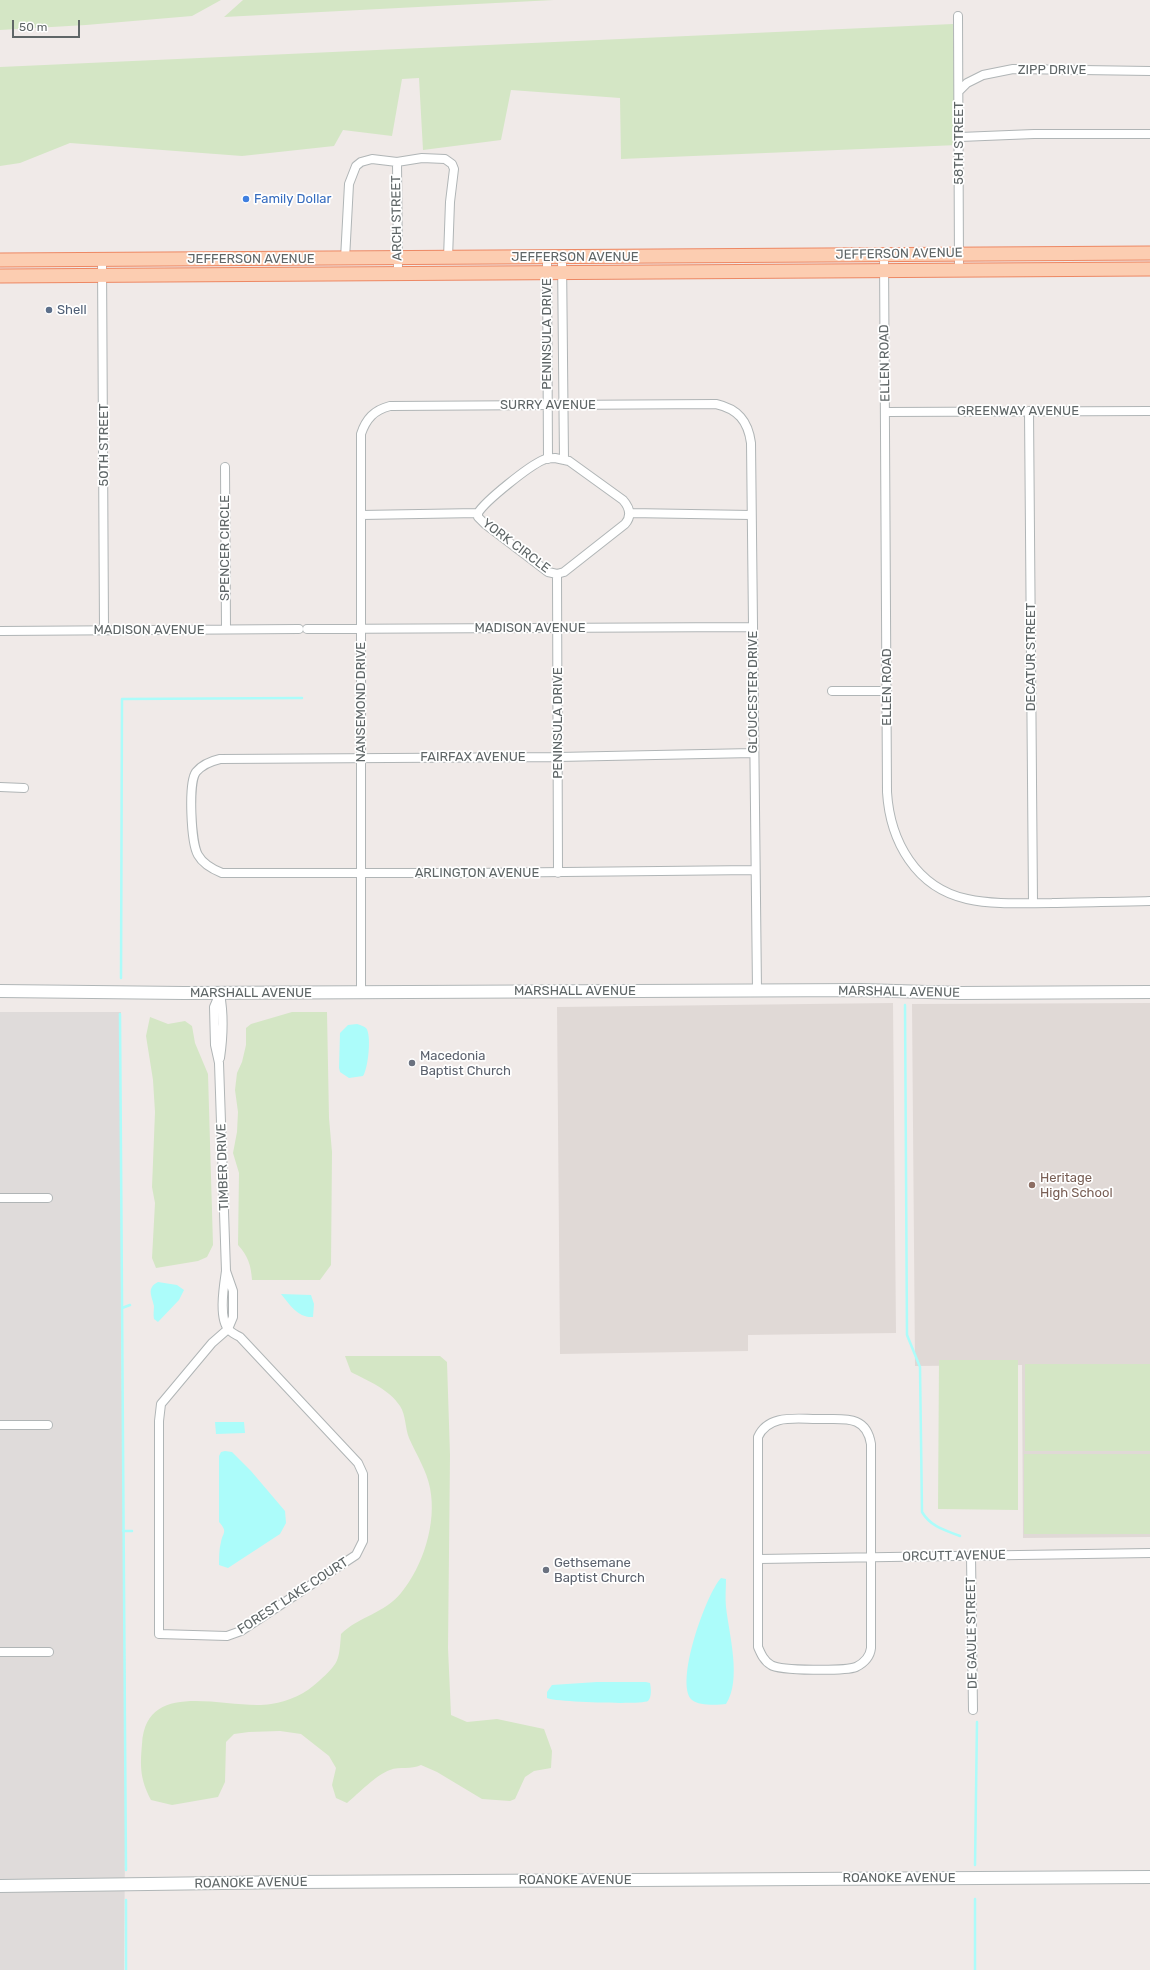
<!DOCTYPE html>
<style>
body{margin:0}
#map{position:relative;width:1150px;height:1970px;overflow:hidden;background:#f0eae8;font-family:Rubik,sans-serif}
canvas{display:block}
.scale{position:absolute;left:12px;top:20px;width:68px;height:18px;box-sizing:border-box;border:2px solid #5f6667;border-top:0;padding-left:5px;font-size:12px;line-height:14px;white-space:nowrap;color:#5f6667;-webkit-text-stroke:3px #fff;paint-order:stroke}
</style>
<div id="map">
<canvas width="1150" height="1970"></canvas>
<div class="scale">50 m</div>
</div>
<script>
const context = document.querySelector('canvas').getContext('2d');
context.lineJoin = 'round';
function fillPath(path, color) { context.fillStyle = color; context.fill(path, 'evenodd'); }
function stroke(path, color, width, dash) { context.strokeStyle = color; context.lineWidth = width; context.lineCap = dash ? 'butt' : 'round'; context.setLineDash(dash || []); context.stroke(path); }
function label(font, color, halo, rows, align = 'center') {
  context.font = font + ' Rubik,sans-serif'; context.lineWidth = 3.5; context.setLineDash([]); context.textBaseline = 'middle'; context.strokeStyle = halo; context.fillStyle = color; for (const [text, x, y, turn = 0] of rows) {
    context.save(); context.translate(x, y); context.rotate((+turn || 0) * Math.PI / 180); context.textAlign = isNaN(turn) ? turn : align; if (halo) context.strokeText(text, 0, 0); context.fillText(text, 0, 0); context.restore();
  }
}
fillPath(new Path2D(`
 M 0,1012 L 121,1012 L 121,1312 L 126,1725 L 124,1970 L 0,1970 Z`), '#dfdbda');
fillPath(new Path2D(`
 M 893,1003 L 896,1333 L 748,1335 L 748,1351 L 560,1354 L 557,1007 Z
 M 1150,1003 L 1150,1537 L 1023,1538 L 1022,1365 L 915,1366 L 912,1004 Z`), '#e0d9d6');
fillPath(new Path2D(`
 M 0,0 L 221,0 L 192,16 L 86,25 L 0,30 Z
 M 243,0 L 554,0 L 224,17 Z
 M 953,24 L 958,145 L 621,159 L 620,98 L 511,90 L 501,140 L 423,150 L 419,78 L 402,79 L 392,136 L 343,130 L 334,146 L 242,156 L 70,143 L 20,163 L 0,166 L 0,67 Z
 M 292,1012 L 327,1012 L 329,1118 L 332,1152 L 331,1265 L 320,1280 L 252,1280 C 251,1265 248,1256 238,1245 L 239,1173 L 233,1153 L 237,1132 L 238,1112 L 235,1090 L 237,1073 L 242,1062 L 246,1045 L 246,1028 L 251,1024 Z
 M 150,1017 L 168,1024 L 185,1021 L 192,1026 L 195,1043 L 208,1074 L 213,1245 L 207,1257 L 198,1261 L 156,1268 L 152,1258 L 155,1203 L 152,1187 L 155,1112 L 153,1080 L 146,1036 Z
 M 345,1356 L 440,1356 L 447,1362 L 450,1455 L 448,1648 L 451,1715 L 467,1722 L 497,1719 L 544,1729 L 552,1751 L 551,1768 L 534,1771 L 525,1777 L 515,1799 L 510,1801 L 482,1799 L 437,1772 L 421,1765 C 411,1770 400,1766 390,1770 C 376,1775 359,1793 347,1803 L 336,1798 L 332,1785 L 336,1768 L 329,1756 L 301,1734 L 280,1731 L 249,1732 L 234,1734 L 226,1742 L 225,1782 L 218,1797 L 172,1805 L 151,1800 C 140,1779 140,1767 142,1744 C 146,1676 228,1711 271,1704 C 290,1701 305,1694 319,1681 C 339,1663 339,1661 341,1634 C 358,1617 385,1613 401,1593 C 423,1566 437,1523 430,1488 C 427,1471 416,1454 409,1438 C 405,1428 406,1415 400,1406 C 389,1389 368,1381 351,1372 Z
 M 939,1360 L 1018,1360 L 1018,1510 L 938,1509 Z
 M 1025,1364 L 1150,1364 L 1150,1451 L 1025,1451 Z
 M 1024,1454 L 1150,1454 L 1150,1534 L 1024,1534 Z`), '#d4e6c5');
fillPath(new Path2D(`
 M 357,1024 C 360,1025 364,1026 366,1028 C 372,1035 368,1069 363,1076 L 349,1078 L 340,1072 L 339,1068 L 340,1033 L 348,1025 Z
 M 158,1282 L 177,1285 L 184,1290 L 179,1300 L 158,1322 L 154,1319 C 153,1314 154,1310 154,1306 C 152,1296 146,1288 158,1282 Z
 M 281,1294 L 311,1295 L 314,1304 L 313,1317 C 298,1318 290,1305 281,1294 Z
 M 215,1422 L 244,1422 L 245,1433 L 216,1434 Z
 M 225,1451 L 232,1452 L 251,1471 L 285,1511 L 286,1523 L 280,1534 L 228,1568 L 219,1565 C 219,1558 219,1549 221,1542 C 223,1532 228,1532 219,1522 L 219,1456 L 221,1452 Z
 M 721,1578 L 726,1579 C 726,1588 725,1598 726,1607 C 729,1634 742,1680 726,1704 C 718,1705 699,1706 692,1700 C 674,1684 706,1594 721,1578 Z
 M 597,1682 L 646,1682 L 650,1683 C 651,1688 652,1697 648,1701 C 642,1705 554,1702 547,1698 L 547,1692 L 552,1685 Z`), '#acfcfa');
stroke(new Path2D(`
 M 121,978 L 122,699 L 302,698
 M 905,1005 L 907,1335 L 920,1367 L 922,1512 C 931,1527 945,1530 960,1536
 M 120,1014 L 126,1870
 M 122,1308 L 130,1305
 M 123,1531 L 132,1531
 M 975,1865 L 977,1722
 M 975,1899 L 975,1970
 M 126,1970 L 126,1900`), '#acfcfa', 2.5);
const street = new Path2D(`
 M 958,16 L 959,270
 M 959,91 L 967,83 L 983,75 L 1013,69 L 1150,71
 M 960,137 L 1034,134 L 1150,134
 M 397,162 L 398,273
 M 884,254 L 887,792 C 890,841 916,888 967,899 C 994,905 1024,903 1052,903 C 1085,902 1117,902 1150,901
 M 547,257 L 548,459
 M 562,257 L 564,460
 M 345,259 L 349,184 L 356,166 L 361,162 L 372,159 L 397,162 L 422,158 L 445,159 L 452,164 L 454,169 L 450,202 L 448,258
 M 102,260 L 104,631
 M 1029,411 L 1033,903
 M 886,412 L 1150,411
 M 555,458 L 569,461 L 623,500 C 630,508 632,516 625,524 L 564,572 L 557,574 L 548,572 L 485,524 L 478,517 L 478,513 C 485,501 529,466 543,460 C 547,458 551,458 555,458 Z
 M 225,467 L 226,629
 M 630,513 L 751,515
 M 361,515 L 478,513
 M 557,574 L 558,873
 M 307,629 L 752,627
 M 0,631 L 299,629
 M 832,691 L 887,691
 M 753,753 L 558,757 L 220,759 C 211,761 202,765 196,772 C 188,783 191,843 198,855 C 203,864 212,869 222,873 L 469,873 L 755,870
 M 0,787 L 24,788
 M 361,992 L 361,434 C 366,419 374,410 390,406 L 716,404 C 738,409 748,421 751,443 L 757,990
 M 220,993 L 214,1007 L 215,1045 L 219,1063 L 226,1271 C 224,1285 218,1319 229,1330 C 232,1333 236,1335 240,1337 L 358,1463 L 363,1474 L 363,1541 L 356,1555 L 241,1631 L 227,1636 L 159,1634 L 159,1421 L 161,1404 L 212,1343 L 228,1329 L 233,1317 L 233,1291 L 226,1271
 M 220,1058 C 223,1037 224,1015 220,994
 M 0,1198 L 48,1198
 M 817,1419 C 842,1420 866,1413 871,1444 L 871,1648 C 870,1657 864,1663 856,1667 C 846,1671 780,1671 771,1665 C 764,1661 761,1654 758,1647 L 758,1437 C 768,1414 796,1419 817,1419 Z
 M 0,1425 L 48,1425
 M 971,1555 L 973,1710
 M 759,1559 L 1150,1553
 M 0,1652 L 49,1652`);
const secondary = new Path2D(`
 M 0,991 L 184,993 L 863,990 L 960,993 L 1150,992
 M 0,1886 L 296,1882 L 1150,1877`);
const primary = new Path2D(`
 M 0,260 L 1150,253
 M 0,276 L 1150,269`);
stroke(street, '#b0b5b6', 10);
stroke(secondary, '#b0b6b7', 14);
stroke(primary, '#ed8864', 15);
stroke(street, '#fff', 8);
stroke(secondary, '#fff', 12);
stroke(primary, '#fccdb1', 13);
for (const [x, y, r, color] of [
 [246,199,4,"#3f7fe0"],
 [49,310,4,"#5c6f8a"],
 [412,1063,4,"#6b7280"],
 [1032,1185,4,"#8d6e63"],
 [546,1570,4,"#6b7280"]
]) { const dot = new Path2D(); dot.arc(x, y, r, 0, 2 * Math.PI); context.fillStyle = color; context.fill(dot); stroke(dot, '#fff', 1.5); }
label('13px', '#5f6667', '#fff', [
 ["ZIPP DRIVE",1052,70],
 ["58TH STREET",959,143,-90],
 ["ARCH STREET",397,218,-91],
 ["JEFFERSON AVENUE",899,254,-1],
 ["JEFFERSON AVENUE",575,257],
 ["JEFFERSON AVENUE",251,259],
 ["PENINSULA DRIVE",547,334,-90],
 ["ELLEN ROAD",885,363,-91],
 ["SURRY AVENUE",548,405],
 ["GREENWAY AVENUE",1018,411],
 ["50TH STREET",104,445,-90],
 ["YORK CIRCLE",516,546,37],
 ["SPENCER CIRCLE",225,548,-90],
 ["MADISON AVENUE",530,628],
 ["MADISON AVENUE",149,630],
 ["DECATUR STREET",1031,657,-90],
 ["ELLEN ROAD",887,687,-90],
 ["GLOUCESTER DRIVE",753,692,-90],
 ["NANSEMOND DRIVE",361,702,-90],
 ["PENINSULA DRIVE",558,723,-90],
 ["FAIRFAX AVENUE",473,757],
 ["ARLINGTON AVENUE",477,873],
 ["MARSHALL AVENUE",575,991],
 ["MARSHALL AVENUE",899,992,1],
 ["MARSHALL AVENUE",251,993],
 ["TIMBER DRIVE",223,1167,-92],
 ["ORCUTT AVENUE",954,1556,-1],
 ["FOREST LAKE COURT",293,1596,-33],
 ["DE GAULE STREET",972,1633,-91],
 ["ROANOKE AVENUE",899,1878],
 ["ROANOKE AVENUE",575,1880],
 ["ROANOKE AVENUE",251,1883,-1]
]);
label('13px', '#366cbe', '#fff', [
 ["Family Dollar",254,199]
], 'left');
label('13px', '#4e5e75', '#fff', [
 ["Shell",57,310]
], 'left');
label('13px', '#5b616d', '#fff', [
 ["Macedonia",420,1056],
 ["Baptist Church",420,1071],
 ["Gethsemane",554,1563],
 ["Baptist Church",554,1578]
], 'left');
label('13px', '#785e54', '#fff', [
 ["Heritage",1040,1178],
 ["High School",1040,1193]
], 'left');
</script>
